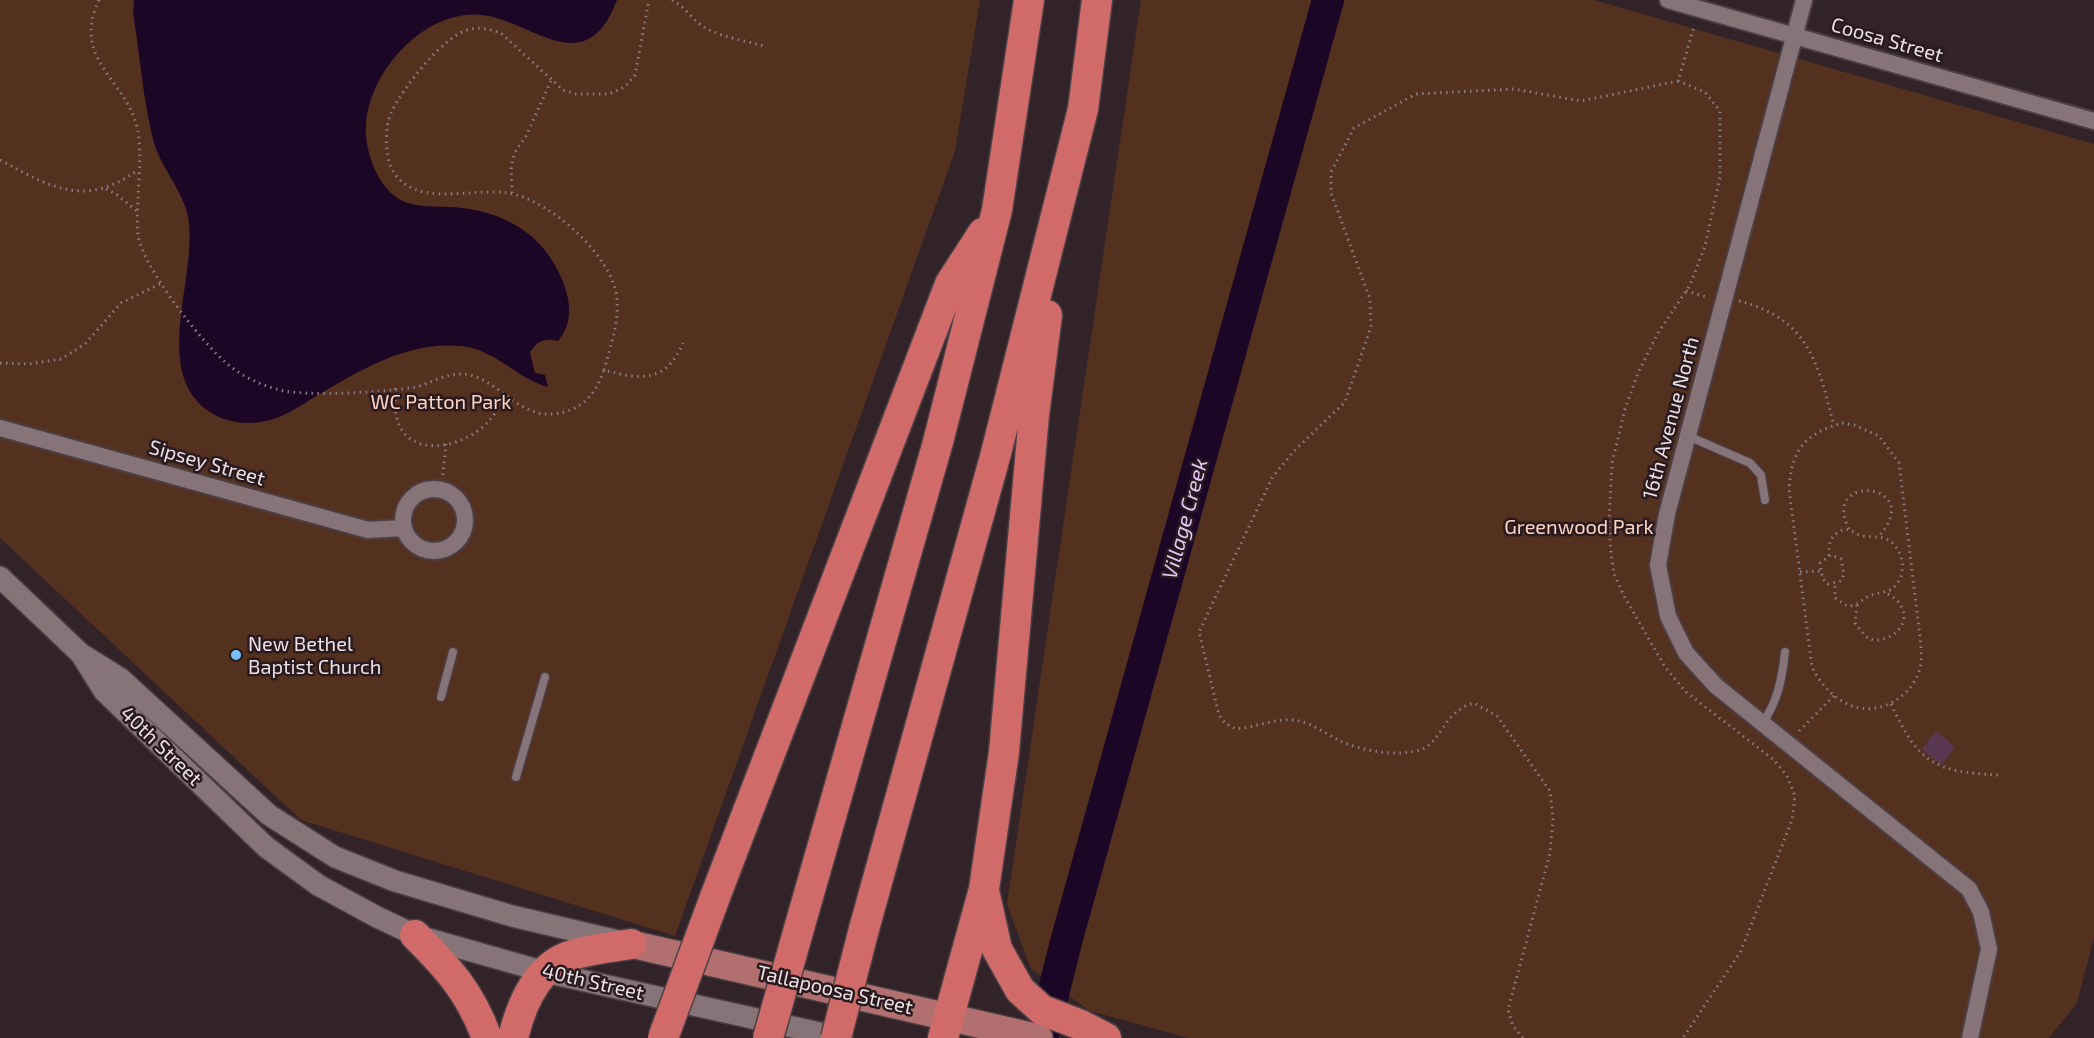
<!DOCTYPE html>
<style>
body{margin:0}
canvas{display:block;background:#322328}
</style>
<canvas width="2094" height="1038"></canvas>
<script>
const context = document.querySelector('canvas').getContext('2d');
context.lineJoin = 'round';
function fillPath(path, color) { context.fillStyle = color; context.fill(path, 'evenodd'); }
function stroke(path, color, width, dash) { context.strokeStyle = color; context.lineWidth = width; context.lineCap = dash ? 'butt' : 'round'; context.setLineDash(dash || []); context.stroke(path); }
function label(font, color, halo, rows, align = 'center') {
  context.font = font + ' "Exo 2",sans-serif'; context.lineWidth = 5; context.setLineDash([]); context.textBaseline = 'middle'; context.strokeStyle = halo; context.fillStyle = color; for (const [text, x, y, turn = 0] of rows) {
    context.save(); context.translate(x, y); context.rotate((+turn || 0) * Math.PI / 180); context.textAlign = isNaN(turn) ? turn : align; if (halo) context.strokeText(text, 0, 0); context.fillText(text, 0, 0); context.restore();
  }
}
fillPath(new Path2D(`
 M 0,0 L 980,0 L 955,151 L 675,936 L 301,820 L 0,538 Z
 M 1141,0 L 1594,0 L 2094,144 L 2094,937 L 2077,1003 L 2049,1038 L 1189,1038 L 1090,1011 L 1031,969 L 1007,904 Z`), '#54301f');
fillPath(new Path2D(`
 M 134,0 L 617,0 C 587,79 539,27 489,16 C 427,3 363,75 366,134 C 367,156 378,184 396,197 C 411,208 433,206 449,207 C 500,209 544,232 563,282 C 571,303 573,323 558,341 C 545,338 538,340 530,352 L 535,373 L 545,375 L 548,387 C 518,379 499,353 467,347 C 412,338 360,370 315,397 C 301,405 286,416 270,420 C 251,425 231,424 213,414 C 148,375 199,277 188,217 C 183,191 162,169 154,143 C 143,101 140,55 133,13 Z`), '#1b0725');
stroke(new Path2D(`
 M 1042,1038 L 1066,942 L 1328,0`), '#1b0725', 32);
fillPath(new Path2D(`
 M 1936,731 L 1955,747 L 1941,765 L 1922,749 Z`), '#5a3852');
const service = new Path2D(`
 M 1688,436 L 1750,463 L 1761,475 L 1765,500
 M 441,697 L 453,652
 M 1762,724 C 1778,701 1782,679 1785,652
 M 516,777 L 545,677`);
const minor = new Path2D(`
 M 1668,0 L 2094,121
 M 1804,0 L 1667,514 L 1658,565 L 1668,616 L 1686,653 L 1716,686 L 1969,889 L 1981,912 L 1989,949 L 1970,1038
 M 0,428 L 368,530 L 404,528
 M403 520a31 31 0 1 1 62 0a31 31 0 1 1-62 0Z`);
const tertiary = new Path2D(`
 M 0,577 L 81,654 L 121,679 L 269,815 L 335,857 L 395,881 L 512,916 L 618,941
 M 81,654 L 104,691 L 266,847 L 318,885 L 377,917 L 415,935 L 545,972 L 842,1038`);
const primary = new Path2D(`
 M 631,944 L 1039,1038`);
const motorway = new Path2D(`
 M 985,895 L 997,949 L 1020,990 L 1042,1010 L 1081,1025 L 1106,1038
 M 715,897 L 950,284 L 983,233
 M 800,925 L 938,442 L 997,210 L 1029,0
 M 864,929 L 995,457 L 1083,109 L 1097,0
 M 415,935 C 449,969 470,992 487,1038
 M 513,1038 C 521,1005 536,966 572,955 C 590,949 612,947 631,944
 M 943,1038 L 984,889 L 1004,752 L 1034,415 L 1047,315`);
stroke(service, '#4c3f44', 11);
stroke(minor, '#4c3f44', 20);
stroke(tertiary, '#4c3f44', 24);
stroke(primary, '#4c3f44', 30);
stroke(motorway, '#4c3f44', 33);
stroke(new Path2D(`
 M 99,0 C 71,60 125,78 137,127 C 144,156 135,204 138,235 C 142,266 200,340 224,361 C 239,375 260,385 280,390 C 306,397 388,392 416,387 C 431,383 447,373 464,374 C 496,377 519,418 553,414 C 581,411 595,396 604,370 C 640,380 666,383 683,343
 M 672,0 C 684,6 690,17 701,25 C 718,37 743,40 764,46
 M 1678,81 L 1705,92 L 1720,111 L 1720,177 L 1705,246 L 1690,285 L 1658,333 L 1638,373 L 1625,409 L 1612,463 L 1609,522 L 1611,554 L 1614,574 L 1624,596 L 1665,667 L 1686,692 L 1774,760 L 1787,776 L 1795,796 L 1792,820 L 1741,951 L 1683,1038
 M 0,160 C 52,188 85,208 138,170
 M 106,189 L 116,194 L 138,212
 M 512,193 L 511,166 L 515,152 L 526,136 L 551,81
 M 1686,291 L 1707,297
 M 1739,301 C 1809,319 1818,363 1834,426
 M 0,363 L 29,364 L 61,359 L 85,344 L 121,303 L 162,283
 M 604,370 C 610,348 619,323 617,299 C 614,257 549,199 508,193 C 472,187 411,210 391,167 C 385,154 385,126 391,113 C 402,89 445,33 471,29 C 482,27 493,30 502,34 L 563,90 L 576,94 L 609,94 L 625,87 L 635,75 L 649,0
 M 395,388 C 395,404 394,420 404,433 C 425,458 470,442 488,422 C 495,415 501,404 507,396
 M 1842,423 L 1854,425 L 1879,436 L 1899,463 L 1921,645 C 1921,652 1922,661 1920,668 C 1917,680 1909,691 1899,698 C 1864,723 1829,701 1812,667 L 1789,489 C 1792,450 1803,435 1842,423 Z
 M 443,475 L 446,444
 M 1849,529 C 1819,472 1927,482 1879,536
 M 1829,556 C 1828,541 1832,533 1846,529 C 1852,530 1856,535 1863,536 C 1873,538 1881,535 1890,541 C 1905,552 1908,579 1890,590 C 1883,593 1874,593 1867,597 C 1859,602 1858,606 1847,606 L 1835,598 L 1835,584
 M 1800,572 L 1821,571 L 1823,579 L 1828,584 L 1841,581 L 1844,574 L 1841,559 L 1831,555 L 1820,563 L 1821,571
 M 1857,605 L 1855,623 L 1866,637 L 1873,640 C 1892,642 1914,622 1899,603 C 1896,598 1889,595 1884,591
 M 1891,704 C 1918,762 1933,772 1998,775
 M 1799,731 L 1834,696
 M 1523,1038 L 1513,1026 L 1508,1010 L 1550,853 L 1553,819 L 1550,791 L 1497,716 L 1474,703 C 1443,711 1441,744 1420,750 C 1395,757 1363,751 1340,741 C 1328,735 1316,726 1303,722 C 1281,715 1258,727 1236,729 L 1225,723 L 1219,715 L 1199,632 L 1272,478 L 1293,452 L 1345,402 L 1371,327 L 1370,299 L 1331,193 L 1331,172 L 1354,128 L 1416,94 L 1514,89 L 1581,101 L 1678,81 L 1694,27`), '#8a7d81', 3, [1.5, 4.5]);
stroke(service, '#867479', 8);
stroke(minor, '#867479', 16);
stroke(tertiary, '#867479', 21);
stroke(primary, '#b26f70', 27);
stroke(motorway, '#d06b6a', 30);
const motorwayBridge = new Path2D(`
 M 663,1038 L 715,897
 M 768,1038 L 800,925
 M 836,1038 L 864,929`);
stroke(motorwayBridge, '#4c3f44', 33, []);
stroke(motorwayBridge, '#d06b6a', 30);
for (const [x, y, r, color] of [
 [236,655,6,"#78bff7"]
]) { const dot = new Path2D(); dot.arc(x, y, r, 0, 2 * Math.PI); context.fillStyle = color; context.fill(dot); stroke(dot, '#281a1e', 2); }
label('20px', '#ece1e4', '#281a1e', [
 ["Coosa Street",1887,40,16],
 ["16th Avenue North",1671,418,-75],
 ["Sipsey Street",207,463,16],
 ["40th Street",161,746,44],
 ["40th Street",593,982,13],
 ["Tallapoosa Street",835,990,13]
]);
label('20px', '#fed3c0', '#281a1e', [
 ["WC Patton Park",441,402],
 ["Greenwood Park",1579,527]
]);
label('20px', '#ece1e4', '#281a1e', [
 ["New Bethel",248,644],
 ["Baptist Church",248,667]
], 'left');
label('italic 21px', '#e6c7f8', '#281a1e', [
 ["Village Creek",1185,519,-75]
]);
</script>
